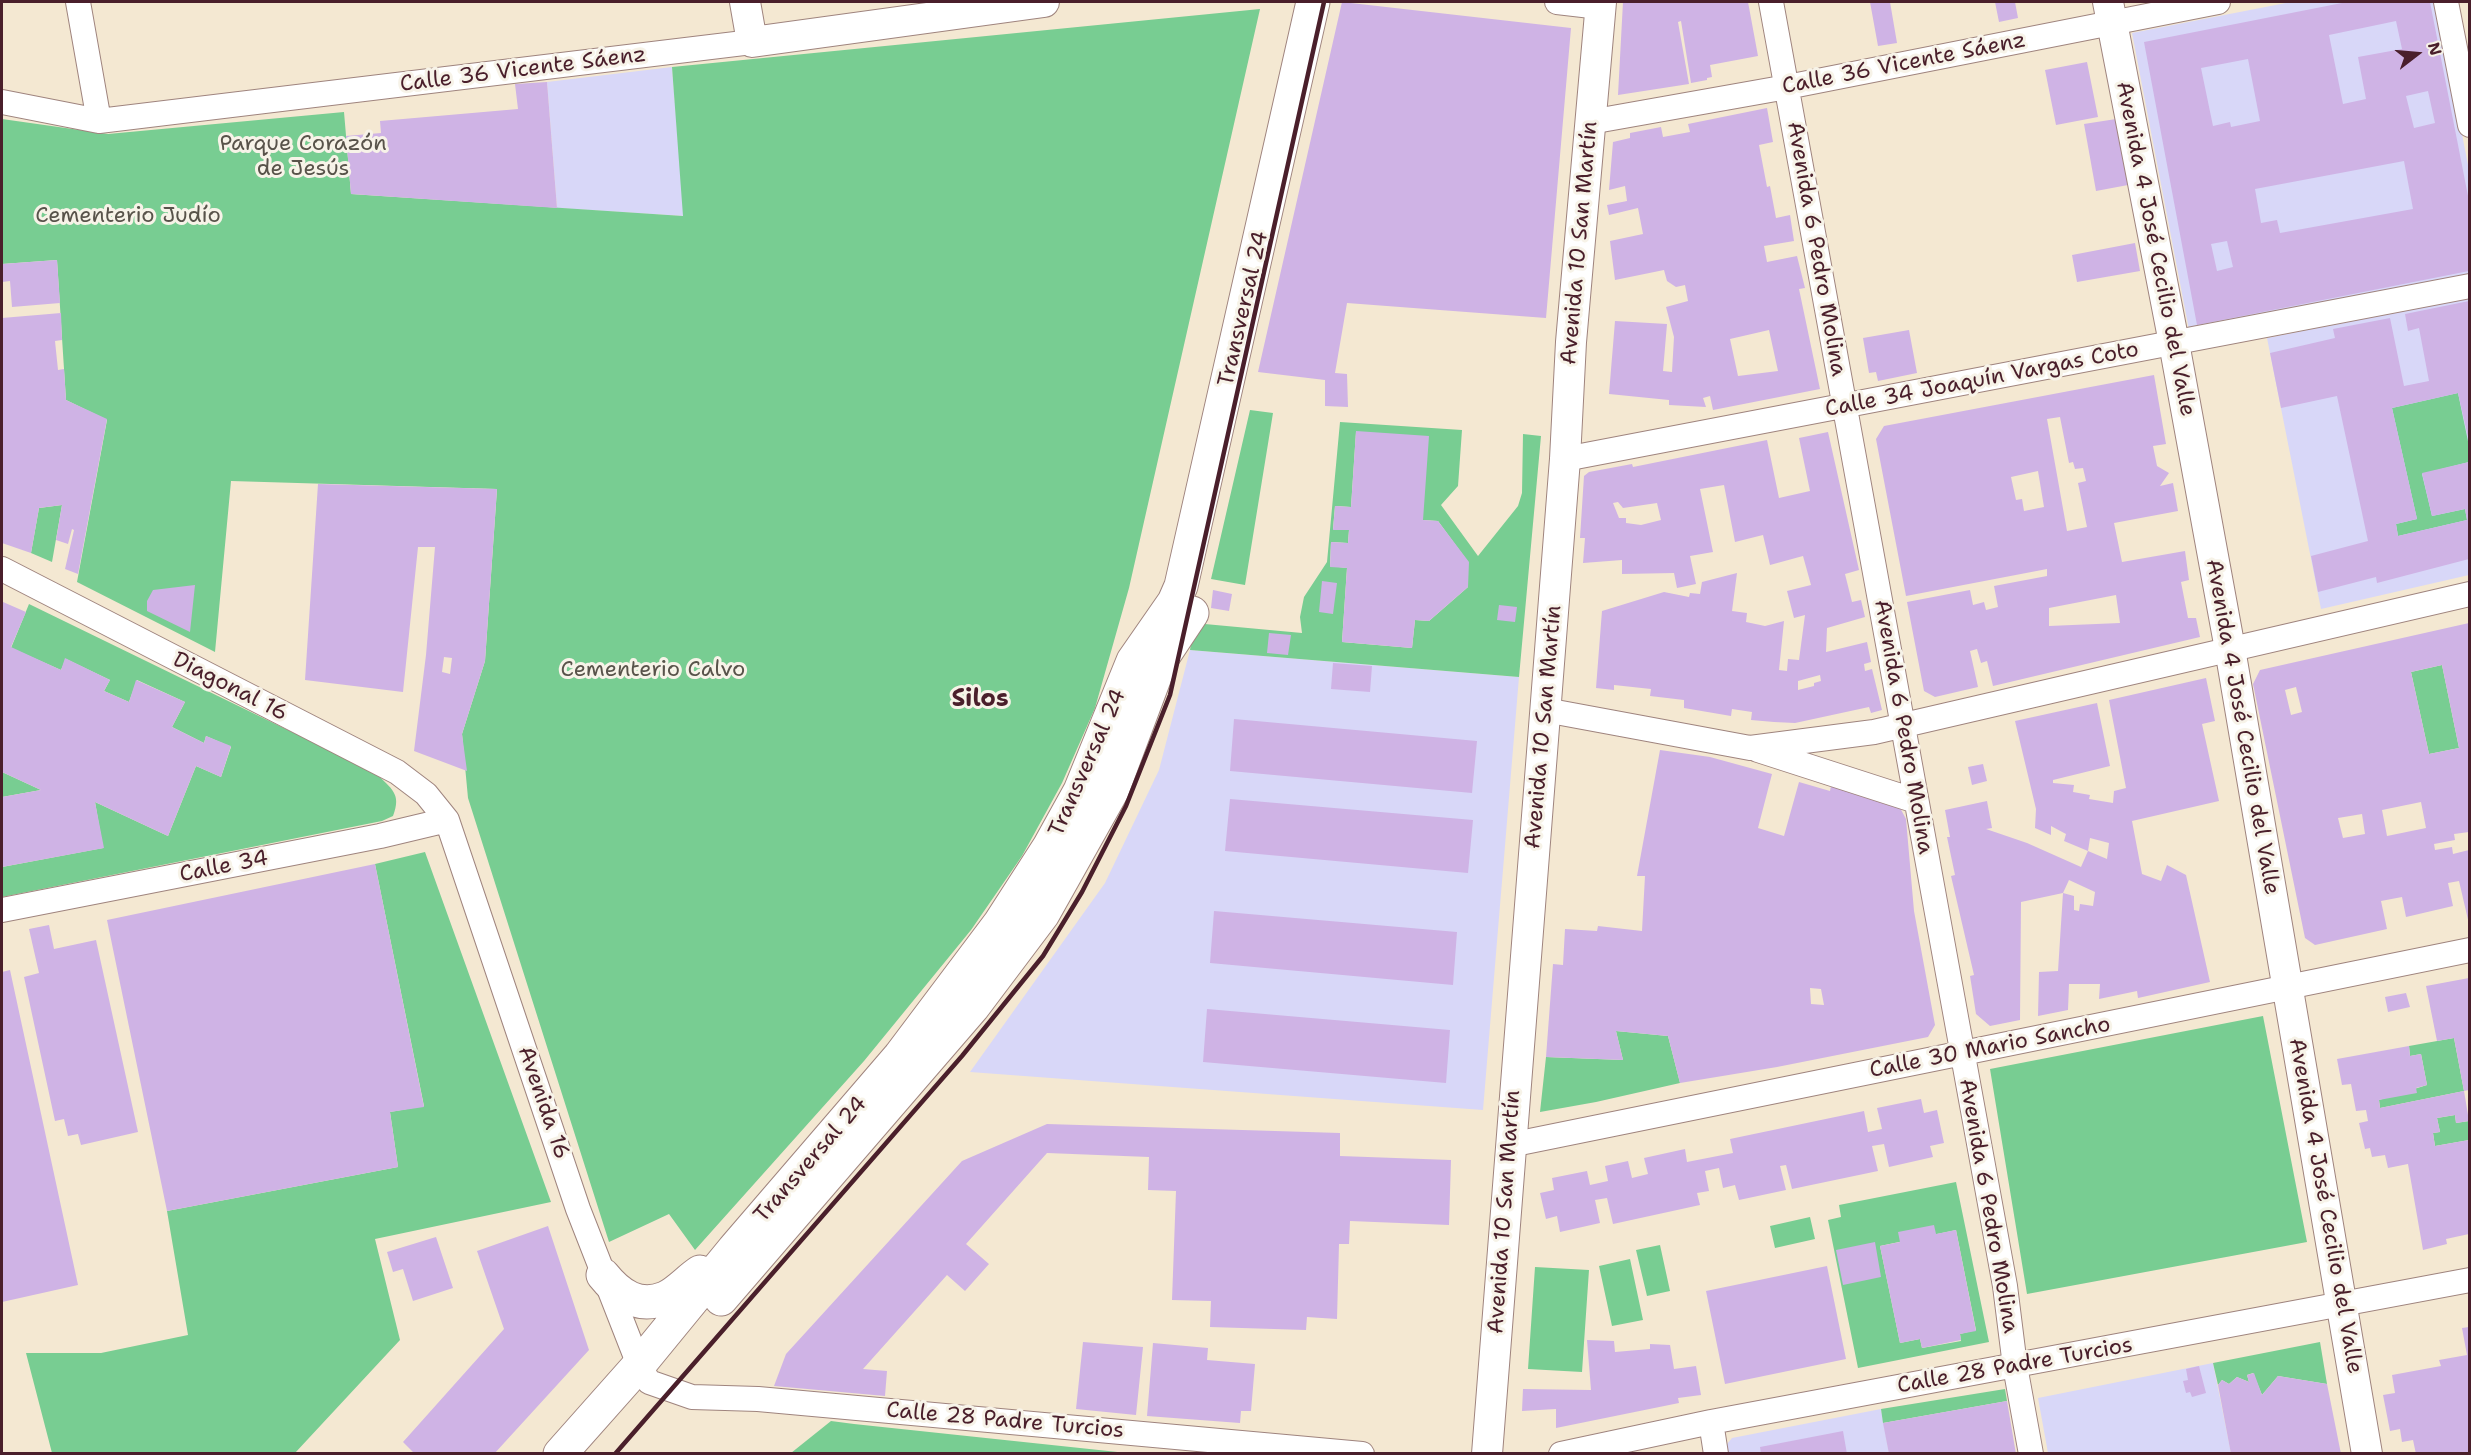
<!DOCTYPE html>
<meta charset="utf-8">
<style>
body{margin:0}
#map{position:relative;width:2471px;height:1455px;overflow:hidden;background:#f4e8d2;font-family:"Shantell Sans",sans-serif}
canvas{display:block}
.frame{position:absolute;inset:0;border:3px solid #4a1f2b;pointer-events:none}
.north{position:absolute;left:2387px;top:24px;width:60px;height:60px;-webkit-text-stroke:4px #f7f3e8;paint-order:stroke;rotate:74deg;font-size:16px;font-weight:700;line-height:24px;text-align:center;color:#4a1f2b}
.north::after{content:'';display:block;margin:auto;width:21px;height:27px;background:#4a1f2b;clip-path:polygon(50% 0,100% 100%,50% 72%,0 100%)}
</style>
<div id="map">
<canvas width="2471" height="1455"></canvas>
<div class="frame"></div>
<div class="north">N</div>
</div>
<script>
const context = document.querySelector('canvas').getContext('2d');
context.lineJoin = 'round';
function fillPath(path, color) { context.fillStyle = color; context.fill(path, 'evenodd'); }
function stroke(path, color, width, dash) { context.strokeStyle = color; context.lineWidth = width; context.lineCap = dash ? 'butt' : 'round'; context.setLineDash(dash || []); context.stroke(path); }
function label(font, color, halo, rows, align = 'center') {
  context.font = font + ' "Shantell Sans",sans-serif'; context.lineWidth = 6; context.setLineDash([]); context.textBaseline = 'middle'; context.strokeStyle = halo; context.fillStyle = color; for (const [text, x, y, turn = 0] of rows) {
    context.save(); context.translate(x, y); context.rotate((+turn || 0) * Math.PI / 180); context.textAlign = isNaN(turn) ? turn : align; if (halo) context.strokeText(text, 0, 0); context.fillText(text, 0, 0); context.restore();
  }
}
fillPath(new Path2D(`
 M 2291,2 L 2436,2 L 2469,170 L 2469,278 L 2190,335 L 2132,33 Z
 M 672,67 L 684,216 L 557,208 L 547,82 Z
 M 2469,298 L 2469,575 L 2321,609 L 2267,338 Z
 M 1190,650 L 1519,677 L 1483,1110 L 970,1072 L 1105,883 L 1159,770 Z
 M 2213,1363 L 2231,1453 L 2048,1453 L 2038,1398 Z
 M 1881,1409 L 1889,1453 L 1727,1454 L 1727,1444 L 1732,1438 Z`), '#d8d7f8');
fillPath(new Path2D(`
 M 1260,9 L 1129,588 L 1095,708 L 1062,783 L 1022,856 L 971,930 L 864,1061 L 695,1250 L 669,1214 L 609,1242 L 468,798 L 462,734 L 485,661 L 497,489 L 231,481 L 215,652 L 77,582 L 107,420 L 66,400 L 57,260 L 2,264 L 2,119 L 108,134 L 344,112 L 351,194 L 683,216 L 672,67 Z
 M 2458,393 L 2469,446 L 2469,462 L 2422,474 L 2432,516 L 2465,509 L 2467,520 L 2398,536 L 2396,524 L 2417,519 L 2392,408 Z
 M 1250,410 L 1273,413 L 1245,585 L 1211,579 Z
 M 1340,422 L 1462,430 L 1458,486 L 1441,505 L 1478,556 L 1518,506 L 1522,493 L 1523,434 L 1541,436 L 1519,677 L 1190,650 L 1194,623 L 1302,633 L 1300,617 L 1304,597 L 1327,562 ZM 1356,432 L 1423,520 L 1438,521 L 1468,562 L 1468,587 L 1429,621 L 1415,620 L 1412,648 L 1342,642 L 1347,568 L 1330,566 L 1331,542 L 1348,543 L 1349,530 L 1333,529 L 1335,506 L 1351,507 Z
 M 62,505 L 52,562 L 31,553 L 39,508 Z
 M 29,604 L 376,773 C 391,789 402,793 393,816 L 382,821 L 2,897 L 2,867 L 103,848 L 95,802 L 168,836 L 196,766 L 221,777 L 231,747 L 206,736 L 204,743 L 172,727 L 185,702 L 137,680 L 129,702 L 104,691 L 110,680 L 66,659 L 61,670 L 11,648 Z
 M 2442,665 L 2459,748 L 2429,754 L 2411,672 Z
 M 2,772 L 41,790 L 2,797 Z
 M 425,852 L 551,1202 L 375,1239 L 400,1340 L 295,1453 L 52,1453 L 26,1353 L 101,1353 L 188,1335 L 167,1211 L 398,1167 L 390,1112 L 424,1106 L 375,864 Z
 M 2263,1016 L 2307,1242 L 2027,1294 L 1990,1069 Z
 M 1616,1031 L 1668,1036 L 1680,1083 L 1596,1102 L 1540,1112 L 1546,1057 L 1623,1060 Z
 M 2454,1038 L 2464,1091 L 2380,1108 L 2379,1100 L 2427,1085 L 2421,1054 L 2410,1056 L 2409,1046 Z
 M 2455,1115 L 2456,1123 L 2469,1121 L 2469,1140 L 2435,1146 L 2433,1133 L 2440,1132 L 2437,1118 Z
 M 1956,1182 L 1989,1342 L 1858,1368 L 1828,1220 L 1841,1217 L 1839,1205 ZM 1956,1230 L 1976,1330 L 1960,1334 L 1961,1341 L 1922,1348 L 1920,1339 L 1900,1343 L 1880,1246 Z
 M 1810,1217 L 1815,1239 L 1775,1248 L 1770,1226 Z
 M 1660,1245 L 1670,1291 L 1647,1296 L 1636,1250 Z
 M 1630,1259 L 1643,1320 L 1612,1326 L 1599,1266 Z
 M 1535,1267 L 1589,1270 L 1582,1372 L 1528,1369 Z
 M 2320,1342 L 2327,1384 L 2278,1376 L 2262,1395 L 2253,1373 L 2247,1375 L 2249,1382 L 2237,1377 L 2229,1384 L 2222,1380 L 2218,1385 L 2213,1363 Z
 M 2005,1389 L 2007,1401 L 1883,1423 L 1881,1409 Z
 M 831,1421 L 854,1424 L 1127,1453 L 791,1453 Z`), '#78cd92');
fillPath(new Path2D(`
 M 1342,2 L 1571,28 L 1546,318 L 1347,303 L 1335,373 L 1347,374 L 1348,407 L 1325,406 L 1325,380 L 1258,372 Z
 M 1623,2 L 1748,2 L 1758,56 L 1710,65 L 1712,77 L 1707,78 L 1707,80 L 1691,83 L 1681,21 L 1678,22 L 1689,84 L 1618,95 Z
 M 1870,2 L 1890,2 L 1897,43 L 1878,46 Z
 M 1995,2 L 2015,2 L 2018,18 L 1999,22 Z
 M 2347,2 L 2430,2 L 2469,201 L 2469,271 L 2197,325 L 2144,42 ZM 2396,21 L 2402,49 L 2358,57 L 2366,99 L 2343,104 L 2329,35 ZM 2248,59 L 2260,121 L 2231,127 L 2230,122 L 2213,126 L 2201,68 ZM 2428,91 L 2435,123 L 2414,128 L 2406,96 ZM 2404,161 L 2413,209 L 2280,233 L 2277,220 L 2261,223 L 2255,189 ZM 2227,241 L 2233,267 L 2217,271 L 2211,244 Z
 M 2087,62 L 2098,117 L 2056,125 L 2045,70 Z
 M 547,82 L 557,208 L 351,194 L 346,136 L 381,133 L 380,121 L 518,109 L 515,84 Z
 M 1767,108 L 1773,142 L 1759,145 L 1767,187 L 1770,186 L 1776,218 L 1790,215 L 1794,241 L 1764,246 L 1767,262 L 1797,256 L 1805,288 L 1799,289 L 1820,389 L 1713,410 L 1710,396 L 1703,398 L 1706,407 L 1669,405 L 1669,400 L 1609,394 L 1615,321 L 1667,324 L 1663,371 L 1672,372 L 1674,337 L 1666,307 L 1688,301 L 1685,285 L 1676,287 L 1667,281 L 1664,270 L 1615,280 L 1610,241 L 1643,234 L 1638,208 L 1609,215 L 1607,205 L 1627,201 L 1625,186 L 1609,190 L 1613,142 L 1630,138 L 1630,133 L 1661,127 L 1663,137 L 1690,132 L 1688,124 ZM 1769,330 L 1778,371 L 1738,376 L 1730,339 Z
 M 2116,119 L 2128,185 L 2096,191 L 2084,124 Z
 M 2135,243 L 2140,271 L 2077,282 L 2072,255 Z
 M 57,260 L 60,303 L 12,307 L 10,281 L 2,282 L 2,264 Z
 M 2469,301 L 2469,442 L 2458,393 L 2392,408 L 2417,519 L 2396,524 L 2398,536 L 2467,520 L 2465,509 L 2432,516 L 2422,473 L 2469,462 L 2469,559 L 2377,583 L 2376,577 L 2318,592 L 2311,556 L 2368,541 L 2337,396 L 2281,408 L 2270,353 L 2335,338 L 2333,329 L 2390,318 L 2404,386 L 2429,381 L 2419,328 L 2408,331 L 2405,314 Z
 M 61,313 L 62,340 L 55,341 L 58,370 L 64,369 L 66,400 L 107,419 L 78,574 L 65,569 L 74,530 L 72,529 L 68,544 L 56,540 L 62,505 L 39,508 L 31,553 L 2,543 L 2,318 Z
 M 1909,330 L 1917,373 L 1878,381 L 1876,372 L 1869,373 L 1863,338 Z
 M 2154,375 L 2166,444 L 2153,446 L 2157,466 L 2169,473 L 2160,486 L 2173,483 L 2178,511 L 2114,523 L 2122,562 L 2185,551 L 2189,580 L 2181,582 L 2188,618 L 2196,618 L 2200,637 L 1993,686 L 1987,661 L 1981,663 L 1977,649 L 1970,651 L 1978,687 L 1935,697 L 1924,691 L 1907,602 L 1970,590 L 1973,605 L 1984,602 L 1986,610 L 1998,607 L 1994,586 L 2047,576 L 2047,569 L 1906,596 L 1876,439 L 1884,426 ZM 2060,417 L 2069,463 L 2073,462 L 2075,469 L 2083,468 L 2086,481 L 2078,483 L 2087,527 L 2067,531 L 2047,419 ZM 2038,471 L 2044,507 L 2024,511 L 2022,499 L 2016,500 L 2011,477 ZM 2116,595 L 2120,623 L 2049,626 L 2049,608 Z
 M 1356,431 L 1429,436 L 1423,520 L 1438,521 L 1469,562 L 1468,587 L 1429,621 L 1415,620 L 1412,648 L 1342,642 L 1347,568 L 1330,567 L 1331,542 L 1348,543 L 1349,530 L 1333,530 L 1335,506 L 1351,507 Z
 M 1828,432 L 1859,570 L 1845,574 L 1852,602 L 1861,600 L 1865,617 L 1827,628 L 1826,652 L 1867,642 L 1871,662 L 1864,664 L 1865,671 L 1872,669 L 1882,710 L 1871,713 L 1869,707 L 1795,723 L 1774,722 L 1751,720 L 1752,712 L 1732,709 L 1731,716 L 1684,708 L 1684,700 L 1650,696 L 1651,689 L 1614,685 L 1614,690 L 1596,688 L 1602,611 L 1664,592 L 1689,597 L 1690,593 L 1700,594 L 1702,582 L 1737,573 L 1732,611 L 1747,613 L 1746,622 L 1765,626 L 1784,621 L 1779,670 L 1787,671 L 1788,659 L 1799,660 L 1805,615 L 1794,618 L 1787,591 L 1811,585 L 1803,556 L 1770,565 L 1763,535 L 1735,542 L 1724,485 L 1700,489 L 1713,552 L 1690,556 L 1696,584 L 1677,588 L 1674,573 L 1622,574 L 1622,560 L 1583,563 L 1585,538 L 1580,538 L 1584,476 L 1589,472 L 1632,464 L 1633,467 L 1767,440 L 1779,498 L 1810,491 L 1799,438 ZM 1618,502 L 1623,508 L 1657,503 L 1661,520 L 1641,525 L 1626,523 L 1626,518 L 1619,518 L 1613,503 ZM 1820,675 L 1821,681 L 1814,683 L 1814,686 L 1798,690 L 1798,681 Z
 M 318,484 L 497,489 L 485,661 L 462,734 L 467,771 L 414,751 L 426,655 L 435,547 L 418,547 L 403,692 L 305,680 ZM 444,657 L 452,658 L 450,674 L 442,672 Z
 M 1322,581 L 1337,583 L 1333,614 L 1319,612 Z
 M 195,585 L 190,632 L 147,611 L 147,601 L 153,590 Z
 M 1213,590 L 1232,594 L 1229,611 L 1211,608 Z
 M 3,602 L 26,612 L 11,647 L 61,670 L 65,658 L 110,680 L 104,691 L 129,702 L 136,680 L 185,702 L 172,727 L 204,743 L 206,736 L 231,746 L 221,777 L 196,766 L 168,836 L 95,802 L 104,848 L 2,867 L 2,797 L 41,790 L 2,772 L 2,606 Z
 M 1499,605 L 1517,607 L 1515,622 L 1497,620 Z
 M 2469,623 L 2469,832 L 2454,834 L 2455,840 L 2434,844 L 2435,850 L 2452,847 L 2453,854 L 2469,850 L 2469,924 L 2459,881 L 2448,883 L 2453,906 L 2406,917 L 2402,897 L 2381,901 L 2387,929 L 2315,945 L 2305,938 L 2253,684 L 2260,670 ZM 2442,665 L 2459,748 L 2429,754 L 2411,672 ZM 2296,687 L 2302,712 L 2291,715 L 2285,690 ZM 2421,802 L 2426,828 L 2387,836 L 2382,810 ZM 2362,814 L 2365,834 L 2343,838 L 2338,818 Z
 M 1269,633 L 1291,635 L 1288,655 L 1267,653 Z
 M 1333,663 L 1372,666 L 1370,692 L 1331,689 Z
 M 2206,678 L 2215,721 L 2202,724 L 2219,801 L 2132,821 L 2142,874 L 2161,881 L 2167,865 L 2186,875 L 2210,982 L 2138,998 L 2137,991 L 2099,999 L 2100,984 L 2069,984 L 2068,1010 L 2038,1016 L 2039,972 L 2058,971 L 2063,893 L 2074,896 L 2074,910 L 2079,911 L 2080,904 L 2093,906 L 2095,892 L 2069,880 L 2063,893 L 2021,902 L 2020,1020 L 1990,1026 L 1976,1014 L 1970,976 L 1974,975 L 1951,876 L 1955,875 L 1947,837 L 1950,837 L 1945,810 L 1987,801 L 1992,828 L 1986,829 L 2027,843 L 2081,867 L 2088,851 L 2107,859 L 2109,843 L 2090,838 L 2088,851 L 2064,841 L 2066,834 L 2051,826 L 2051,835 L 2035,828 L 2036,809 L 2015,721 L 2097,703 L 2110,766 L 2053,780 L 2053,783 L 2074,785 L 2073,792 L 2090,795 L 2089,799 L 2113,803 L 2114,791 L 2126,788 L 2109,700 Z
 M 1234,719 L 1477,741 L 1472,793 L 1230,771 Z
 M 1660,750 L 1710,757 L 1772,774 L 1758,828 L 1784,836 L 1799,782 L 1830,791 L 1831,786 L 1898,804 L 1906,819 L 1914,911 L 1935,1025 L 1928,1037 L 1777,1067 L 1680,1083 L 1668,1036 L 1616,1031 L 1623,1060 L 1546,1057 L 1553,964 L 1563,965 L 1565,929 L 1597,931 L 1598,926 L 1642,931 L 1645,876 L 1637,876 ZM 1810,988 L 1821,989 L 1824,1005 L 1811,1004 Z
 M 1983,764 L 1987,781 L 1972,785 L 1968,767 Z
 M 1230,799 L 1473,820 L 1468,873 L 1225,851 Z
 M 375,864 L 424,1107 L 390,1112 L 398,1167 L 167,1211 L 107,920 Z
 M 1214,911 L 1457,932 L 1453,985 L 1210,963 Z
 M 49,925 L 54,949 L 96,940 L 138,1132 L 81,1145 L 78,1134 L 68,1136 L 64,1119 L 55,1121 L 24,977 L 39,973 L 29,929 Z
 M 10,970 L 78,1285 L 2,1302 L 2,972 Z
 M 2469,978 L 2469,1090 L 2464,1091 L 2454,1038 L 2437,1041 L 2426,986 Z
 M 2406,993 L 2410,1007 L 2388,1012 L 2385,997 Z
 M 1207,1009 L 1450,1030 L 1446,1083 L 1203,1062 Z
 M 2409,1046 L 2410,1056 L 2421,1054 L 2427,1085 L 2416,1088 L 2417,1093 L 2379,1100 L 2380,1108 L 2464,1091 L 2469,1121 L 2456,1123 L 2455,1115 L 2437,1118 L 2440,1132 L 2433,1133 L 2435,1146 L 2469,1140 L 2469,1234 L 2446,1239 L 2447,1244 L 2423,1250 L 2408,1164 L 2388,1168 L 2385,1155 L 2372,1157 L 2370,1148 L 2365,1149 L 2359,1123 L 2368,1121 L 2366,1110 L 2356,1111 L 2351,1084 L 2342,1085 L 2337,1059 Z
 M 1921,1099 L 1924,1113 L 1937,1110 L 1944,1143 L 1930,1146 L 1933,1157 L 1889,1167 L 1884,1144 L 1872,1146 L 1878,1171 L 1792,1189 L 1786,1165 L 1780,1166 L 1786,1190 L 1739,1200 L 1735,1185 L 1723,1188 L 1719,1168 L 1705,1171 L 1709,1191 L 1697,1193 L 1700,1205 L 1613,1224 L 1607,1198 L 1595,1200 L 1600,1223 L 1560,1232 L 1557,1216 L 1546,1219 L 1540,1193 L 1554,1190 L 1552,1178 L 1587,1171 L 1590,1185 L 1608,1181 L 1605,1166 L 1628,1161 L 1632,1178 L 1648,1174 L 1644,1158 L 1685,1149 L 1687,1162 L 1733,1153 L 1730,1139 L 1864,1111 L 1868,1132 L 1882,1129 L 1877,1108 Z
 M 1047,1124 L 1340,1133 L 1340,1156 L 1451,1160 L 1449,1225 L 1350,1221 L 1349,1244 L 1339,1244 L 1337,1319 L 1307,1317 L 1306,1330 L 1210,1327 L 1211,1301 L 1172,1300 L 1176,1191 L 1148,1190 L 1149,1157 L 1047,1153 L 966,1244 L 989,1264 L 965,1291 L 947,1275 L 863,1369 L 887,1371 L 885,1396 L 774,1386 L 786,1354 L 962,1161 Z
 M 1934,1225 L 1936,1234 L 1956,1230 L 1976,1331 L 1960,1334 L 1961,1340 L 1922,1348 L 1920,1339 L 1900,1343 L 1880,1246 L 1900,1242 L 1898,1232 Z
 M 548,1226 L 589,1350 L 494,1454 L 415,1454 L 403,1442 L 504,1329 L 477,1251 Z
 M 436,1237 L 453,1288 L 413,1301 L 403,1269 L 393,1272 L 387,1252 Z
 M 1875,1242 L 1881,1277 L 1843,1285 L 1836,1250 Z
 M 1827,1266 L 1846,1359 L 1725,1384 L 1706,1291 Z
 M 2469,1327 L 2469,1454 L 2416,1454 L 2413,1440 L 2402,1442 L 2400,1429 L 2390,1431 L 2383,1395 L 2395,1393 L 2392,1375 L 2441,1366 L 2439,1360 L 2467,1355 L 2462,1328 Z
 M 1587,1340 L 1614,1341 L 1615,1352 L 1650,1349 L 1650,1344 L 1670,1345 L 1674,1369 L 1696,1366 L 1701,1395 L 1678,1398 L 1679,1403 L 1556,1428 L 1556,1409 L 1522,1411 L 1523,1389 L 1591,1390 Z
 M 1083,1342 L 1143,1347 L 1136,1415 L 1076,1409 Z
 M 1153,1343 L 1208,1348 L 1207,1360 L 1255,1364 L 1251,1411 L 1241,1411 L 1240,1423 L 1147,1416 Z
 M 2199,1366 L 2206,1393 L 2192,1397 L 2190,1392 L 2186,1393 L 2183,1381 L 2188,1380 L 2186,1369 Z
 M 2254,1373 L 2262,1395 L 2278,1376 L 2327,1384 L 2341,1454 L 2231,1454 L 2218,1385 L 2222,1380 L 2229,1384 L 2237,1377 L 2249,1382 L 2247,1375 Z
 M 2007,1401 L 2016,1454 L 1889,1454 L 1883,1423 Z
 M 1843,1431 L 1847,1454 L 1761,1454 L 1760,1447 Z`), '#cfb3e5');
const minor = new Path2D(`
 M 78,2 L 99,121
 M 1557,2 L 1600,7
 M 1771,2 L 2005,1286 L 2015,1366 L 2031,1454
 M 2446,2 L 2470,125
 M 2,102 L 99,121 L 752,42
 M 1590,122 L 1787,87 L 2218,2
 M 1565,459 L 2470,286
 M 2,569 L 397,772 L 426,794 L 447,820 L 578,1209 L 639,1365 L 649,1382 L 692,1397 L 758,1399 L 1362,1454
 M 1545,710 L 1750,748 L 1874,732 L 2470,594
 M 1758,750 L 1916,801
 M 2,910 L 380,836 L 447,820
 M 1510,1145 L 2470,950
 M 1711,1422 L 1716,1454
 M 1561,1454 L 1711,1422 L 2470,1280`);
const tertiary = new Path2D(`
 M 745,2 L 752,42 L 1044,2
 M 2108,2 L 2174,343 L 2230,649 L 2367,1454
 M 1487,1454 L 1565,459 L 1571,342 L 1601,2`);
const secondary = new Path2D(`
 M 603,1275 C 619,1295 639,1309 665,1298 C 677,1293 689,1279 700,1272
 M 721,1299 L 973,1007 L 1043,914 L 1112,791 L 1157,671 L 1164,655 L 1192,613
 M 560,1454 L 639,1365 L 734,1249 L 900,1056 L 1000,923 L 1049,847 L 1080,791 L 1133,661 L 1174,602 L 1181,586 L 1313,2`);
stroke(minor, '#9f847e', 26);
stroke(tertiary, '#9f847e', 32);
stroke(secondary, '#9f847e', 35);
stroke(minor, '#fff', 24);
stroke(tertiary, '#fff', 30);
stroke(secondary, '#fff', 33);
stroke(new Path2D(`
 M 615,1454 L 962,1056 L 1043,956 L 1082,892 L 1126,806 L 1170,695 L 1324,2`), '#4a1f2b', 4.5);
label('22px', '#4a1f2b', '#f7f3e8', [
 ["Calle 36 Vicente Sáenz",1904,64,-11],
 ["Calle 36 Vicente Sáenz",523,70,-7],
 ["Avenida 10 San Martín",1580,243,-85],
 ["Avenida 6 Pedro Molina",1816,249,80],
 ["Avenida 4 José Cecilio del Valle",2155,249,79],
 ["Transversal 24",1244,309,-77],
 ["Calle 34 Joaquín Vargas Coto",1982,380,-11],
 ["Diagonal 16",230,687,27],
 ["Avenida 10 San Martín",1544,727,-85],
 ["Avenida 6 Pedro Molina",1903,727,80],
 ["Avenida 4 José Cecilio del Valle",2242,727,80],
 ["Transversal 24",1088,763,-66],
 ["Calle 34",224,867,-11],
 ["Calle 30 Mario Sancho",1990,1048,-11],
 ["Avenida 16",543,1103,71],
 ["Transversal 24",811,1160,-49],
 ["Avenida 6 Pedro Molina",1988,1206,80],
 ["Avenida 4 José Cecilio del Valle",2325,1206,80],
 ["Avenida 10 San Martín",1505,1212,-86],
 ["Calle 28 Padre Turcios",2015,1366,-10],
 ["Calle 28 Padre Turcios",1005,1421,5]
]);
label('22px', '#58534a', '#f7f3e8', [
 ["Parque Corazón",303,144],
 ["de Jesús",303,169],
 ["Cementerio Judío",128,216],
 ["Cementerio Calvo",653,670]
]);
label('bold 24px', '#4a1f2b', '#f7f3e8', [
 ["Silos",980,700]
]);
</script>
